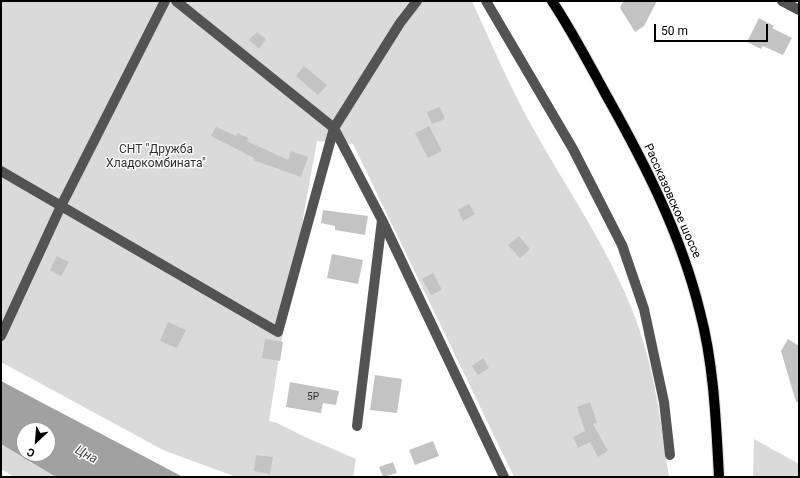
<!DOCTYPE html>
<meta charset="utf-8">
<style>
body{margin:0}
#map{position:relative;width:800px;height:478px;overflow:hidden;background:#fff;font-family:Roboto,sans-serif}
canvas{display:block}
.frame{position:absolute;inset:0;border:2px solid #000;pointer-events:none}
.north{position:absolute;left:16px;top:422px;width:40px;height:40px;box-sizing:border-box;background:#fff;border:1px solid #999;border-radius:50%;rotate:206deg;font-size:11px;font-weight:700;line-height:16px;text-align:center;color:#000}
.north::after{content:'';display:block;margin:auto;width:14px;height:18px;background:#000;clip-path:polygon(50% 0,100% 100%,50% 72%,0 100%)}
.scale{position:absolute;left:654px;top:24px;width:114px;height:18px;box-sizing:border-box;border:2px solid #000;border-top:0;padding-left:5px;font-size:12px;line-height:14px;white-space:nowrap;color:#000;-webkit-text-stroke:3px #fff;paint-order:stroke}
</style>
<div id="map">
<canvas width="800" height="478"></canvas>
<div class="frame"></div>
<div class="north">С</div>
<div class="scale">50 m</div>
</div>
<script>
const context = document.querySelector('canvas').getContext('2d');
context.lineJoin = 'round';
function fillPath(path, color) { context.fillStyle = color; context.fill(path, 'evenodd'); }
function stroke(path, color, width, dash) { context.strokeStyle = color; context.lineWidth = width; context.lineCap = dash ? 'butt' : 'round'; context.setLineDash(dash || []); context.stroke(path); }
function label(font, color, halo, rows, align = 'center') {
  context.font = font + ' Roboto,sans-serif'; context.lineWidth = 3; context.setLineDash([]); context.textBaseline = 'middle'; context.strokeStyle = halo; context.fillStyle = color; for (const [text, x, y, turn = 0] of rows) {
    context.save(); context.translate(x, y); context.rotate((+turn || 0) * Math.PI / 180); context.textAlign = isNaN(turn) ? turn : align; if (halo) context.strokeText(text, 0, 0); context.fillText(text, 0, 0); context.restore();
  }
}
fillPath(new Path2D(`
 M 1,1 L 472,1 C 490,41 508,82 529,121 C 565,187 610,249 636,320 C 655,371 661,424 669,477 L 514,477 L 353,144 L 317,141 L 286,313 L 269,421 L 277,423 L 305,437 L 356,459 L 353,477 L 236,477 L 163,450 L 1,362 Z
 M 754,439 L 799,464 L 799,477 L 753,477 Z
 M 1,444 L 56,477 L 14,477 L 1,469 Z`), '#dadada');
fillPath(new Path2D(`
 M 1,381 L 183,477 L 56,477 L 1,444 ZM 24,430 L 48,430 L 48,454 L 24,454 Z`), '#a1a1a1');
fillPath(new Path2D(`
 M 623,1 L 657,1 L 644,26 L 635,32 L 620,8 Z
 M 759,18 L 774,26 L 772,28 L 792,38 L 783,55 L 763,46 L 761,49 L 747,42 Z
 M 257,32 L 266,39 L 259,49 L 249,40 Z
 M 304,66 L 327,85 L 318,95 L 296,76 Z
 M 440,107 L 445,119 L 432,124 L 427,112 Z
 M 429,126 L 442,151 L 428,158 L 415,133 Z
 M 216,127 L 236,136 L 238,133 L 248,138 L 247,141 L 288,160 L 291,151 L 308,157 L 301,177 L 253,160 L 254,158 L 211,136 Z
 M 469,204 L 475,214 L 463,221 L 458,210 Z
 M 323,210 L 368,216 L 365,235 L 335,230 L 335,226 L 321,223 Z
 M 519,236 L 530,249 L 520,258 L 508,245 Z
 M 332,254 L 363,260 L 358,284 L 327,278 Z
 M 57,256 L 69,262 L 61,276 L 50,270 Z
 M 433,273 L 442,290 L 431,295 L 422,279 Z
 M 168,322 L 186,330 L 177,348 L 160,341 Z
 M 265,339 L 283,342 L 280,361 L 262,358 Z
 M 788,339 L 799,346 L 799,402 L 796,402 L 781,351 Z
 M 483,358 L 489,368 L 478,375 L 472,366 Z
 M 375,375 L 402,379 L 397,413 L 370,410 Z
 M 290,382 L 339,391 L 336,405 L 323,403 L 321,413 L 286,407 Z
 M 590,402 L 597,423 L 593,424 L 608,451 L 598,457 L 590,442 L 578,448 L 573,437 L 585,431 L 577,407 Z
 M 433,441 L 439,456 L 415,465 L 409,450 Z
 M 256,455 L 273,457 L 270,474 L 254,471 Z
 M 393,462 L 397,473 L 383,477 L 379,467 Z`), '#c3c3c3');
const major = new Path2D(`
 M 552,1 C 572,31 588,62 605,93 C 644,162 681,234 700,312 C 714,365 716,422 719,477`);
stroke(major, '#dbdbdb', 12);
stroke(new Path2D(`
 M 417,1 L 400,23 L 334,128 L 382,220 L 504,477
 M 486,1 L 573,149 L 622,245 L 644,309 L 664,402 L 670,455
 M 782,1 L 799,10
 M 1,171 L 278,332 L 334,128 L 176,1
 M 1,336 L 61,206 L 165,1
 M 357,426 L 382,220`), '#535353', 10);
stroke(major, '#000', 10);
label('10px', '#313131', null, [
 ["5Р",313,397]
]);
label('12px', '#313131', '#fff', [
 ["СНТ \"Дружба",156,150],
 ["Хладокомбината\"",156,164]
]);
label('12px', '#000', '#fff', [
 ["Рассказовское шоссе",672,201,66]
]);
label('italic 13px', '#424242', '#fff', [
 ["Цна",86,455,29]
]);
</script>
